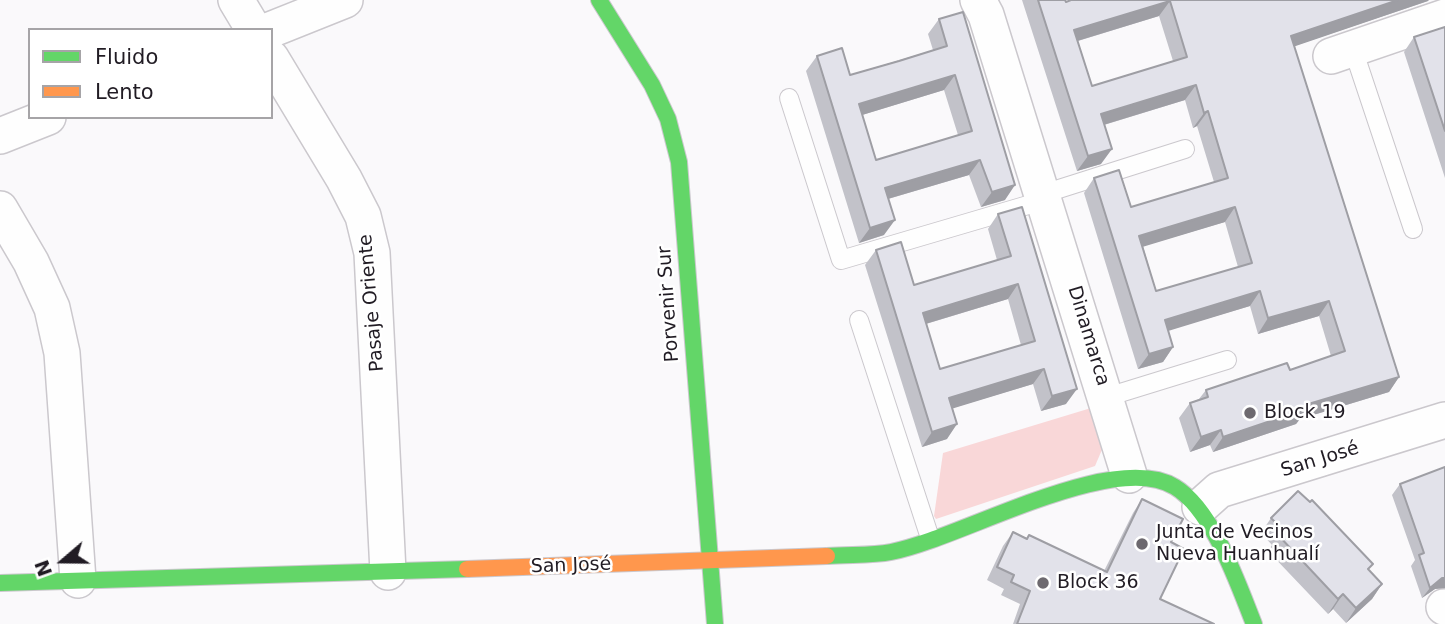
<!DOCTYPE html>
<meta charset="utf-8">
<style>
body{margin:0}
#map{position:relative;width:1445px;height:624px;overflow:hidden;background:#faf9fb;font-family:"DejaVu Sans",sans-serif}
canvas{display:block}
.legend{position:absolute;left:28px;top:28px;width:245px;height:91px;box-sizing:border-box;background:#fff;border:2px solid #a6a4a7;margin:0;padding:9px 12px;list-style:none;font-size:21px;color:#211c24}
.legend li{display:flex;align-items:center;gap:14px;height:35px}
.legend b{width:35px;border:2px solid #a6a4a7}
.north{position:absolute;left:28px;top:526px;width:70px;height:70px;-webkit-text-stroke:5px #fff;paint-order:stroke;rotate:250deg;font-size:19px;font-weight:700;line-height:28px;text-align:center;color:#211c24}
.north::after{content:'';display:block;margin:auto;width:24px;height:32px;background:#211c24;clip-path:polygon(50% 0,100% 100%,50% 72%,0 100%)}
</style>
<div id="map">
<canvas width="1445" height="624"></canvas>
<ul class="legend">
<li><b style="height:9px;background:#63d668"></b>Fluido</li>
<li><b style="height:9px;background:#ff974d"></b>Lento</li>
</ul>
<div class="north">N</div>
</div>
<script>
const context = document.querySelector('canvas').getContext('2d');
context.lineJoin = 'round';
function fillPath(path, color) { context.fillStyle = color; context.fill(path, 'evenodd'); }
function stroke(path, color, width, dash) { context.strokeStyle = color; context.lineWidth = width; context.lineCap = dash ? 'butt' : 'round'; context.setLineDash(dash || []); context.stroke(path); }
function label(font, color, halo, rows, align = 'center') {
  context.font = font + ' "DejaVu Sans",sans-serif'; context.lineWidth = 5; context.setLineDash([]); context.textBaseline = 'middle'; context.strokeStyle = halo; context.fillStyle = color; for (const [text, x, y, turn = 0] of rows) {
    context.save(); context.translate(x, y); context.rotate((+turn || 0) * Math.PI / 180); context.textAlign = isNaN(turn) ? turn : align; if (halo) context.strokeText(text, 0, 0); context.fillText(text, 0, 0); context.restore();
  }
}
fillPath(new Path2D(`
 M 1091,408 L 1104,445 L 1095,466 L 936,519 L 934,516 L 943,453 Z`), '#f9d7d8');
const lane = new Path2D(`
 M 1353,49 L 1413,229
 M 789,98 L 841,260 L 1045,200
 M 1043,194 L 1185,149
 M 859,320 L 930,538
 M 1107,397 L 1227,360`);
const street = new Path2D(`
 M 236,0 L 254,30
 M 978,0 L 986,15 L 1129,475
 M 270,30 L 345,0
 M 1331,56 L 1445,17
 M 271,58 L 344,179 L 363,216 L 372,253 L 388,572
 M 0,136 L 48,117
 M 0,209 L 31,262 L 52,308 L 62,353 L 78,580
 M 1200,507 L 1219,490 L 1445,420
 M 1444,607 L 1445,607`);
const fast = new Path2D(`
 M 599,0 L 652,85 L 668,119 L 679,162 L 715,624
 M 827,556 C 848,554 871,556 891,552 C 960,539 1113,449 1175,487 C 1213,510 1238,584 1254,624
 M 0,583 L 467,569`);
const slow = new Path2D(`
 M 467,569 L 827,556`);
stroke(lane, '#cbc8cd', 20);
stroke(street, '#cbc8cd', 38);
stroke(fast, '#cbc8cd', 18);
stroke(slow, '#cbc8cd', 18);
stroke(lane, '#fefefe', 18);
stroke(street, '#fefefe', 35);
stroke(fast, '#63d668', 16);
stroke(slow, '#ff974d', 16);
fillPath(new Path2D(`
 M 1022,0 L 1065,0 L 1066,2 L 1071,0 L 1428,1 L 1294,46 L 1399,377 L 1389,392 L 1300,419 L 1296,424 L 1213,452 L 1210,445 L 1190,452 L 1179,418 L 1190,403 L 1199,399 L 1206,390 L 1290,370 L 1331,356 L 1319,316 L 1258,334 L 1250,306 L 1168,330 L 1173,347 L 1163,362 L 1138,369 L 1084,193 L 1094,178 L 1131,207 L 1214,182 L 1197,126 L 1193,128 L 1185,100 L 1104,125 L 1101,164 L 1077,171 ZM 1159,16 L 1173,61 L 1092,86 L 1078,41 ZM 1225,222 L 1238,267 L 1156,291 L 1143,246 Z
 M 939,19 L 1005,200 L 981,207 L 969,175 L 888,199 L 884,235 L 859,243 L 806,71 L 817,56 L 850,75 L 933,50 L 928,34 ZM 944,90 L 958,135 L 876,160 L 862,115 Z
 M 1445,27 L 1445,178 L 1404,52 L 1414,37 Z
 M 998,214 L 1066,404 L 1041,411 L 1033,384 L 952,408 L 947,439 L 922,447 L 865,265 L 876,250 L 914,285 L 997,260 L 988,229 ZM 1008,299 L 1021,345 L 940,369 L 926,324 Z
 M 1445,467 L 1445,588 L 1435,589 L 1422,598 L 1411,566 L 1415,560 L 1392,495 L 1400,484 Z
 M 1142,499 L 1171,542 L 1160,599 L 1214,624 L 1013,624 L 1020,604 L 1001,595 L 1004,589 L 987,580 L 1003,546 L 1013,532 L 1104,571 L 1133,513 Z
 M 1271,518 L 1369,570 L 1382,584 L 1372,599 L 1346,623 L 1333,609 L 1328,614 L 1268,551 L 1272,545 L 1261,533 Z`), '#c2c2c9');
fillPath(new Path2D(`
 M 1398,0 L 1429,0 L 1428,1 L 1281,51 L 1291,36 Z
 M 1170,1 L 1159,16 L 1064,45 L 1074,30 Z
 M 955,75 L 944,90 L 849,119 L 859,104 Z
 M 1196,85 L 1185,100 L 1090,129 L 1101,114 Z
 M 1208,111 L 1197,126 L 1193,128 L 1204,113 Z
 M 1112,149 L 1101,164 L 1077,171 L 1088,156 Z
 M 980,160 L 969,175 L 874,203 L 885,188 Z
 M 1015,185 L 1005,200 L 981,207 L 992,192 Z
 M 1235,207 L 1225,222 L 1129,251 L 1139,236 Z
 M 895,220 L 884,235 L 859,243 L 870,228 Z
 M 1018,284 L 1008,299 L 912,328 L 923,313 Z
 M 1260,291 L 1250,306 L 1155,335 L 1165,320 Z
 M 1329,301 L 1319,316 L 1258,334 L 1268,318 Z
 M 1173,347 L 1163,362 L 1138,369 L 1149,354 Z
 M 1044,369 L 1033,384 L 938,413 L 949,398 Z
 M 1399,377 L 1389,392 L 1300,419 L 1296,424 L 1213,452 L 1223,437 L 1305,405 Z
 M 1077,389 L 1066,404 L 1041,411 L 1052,396 Z
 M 957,424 L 947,439 L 922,447 L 932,432 Z
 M 1221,430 L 1210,445 L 1190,452 L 1201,437 Z
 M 1442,578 L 1445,578 L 1445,588 L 1435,589 L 1422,598 L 1430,588 Z
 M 1382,584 L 1372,599 L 1346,623 L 1356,608 Z
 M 1343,594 L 1333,609 L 1328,614 L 1338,599 Z`), '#9e9ea4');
const building = new Path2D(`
 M 1038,0 L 1065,0 L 1066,2 L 1071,0 L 1398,0 L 1291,36 L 1399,377 L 1305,405 L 1306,409 L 1223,437 L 1221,430 L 1201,437 L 1190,403 L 1208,397 L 1206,390 L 1287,363 L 1290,370 L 1345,351 L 1329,301 L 1268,318 L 1260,291 L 1165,320 L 1173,347 L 1149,354 L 1094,178 L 1119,170 L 1131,207 L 1228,178 L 1208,111 L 1204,113 L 1196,85 L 1101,114 L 1112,149 L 1088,156 ZM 1170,1 L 1187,57 L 1092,86 L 1074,30 ZM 1235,207 L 1252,263 L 1156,291 L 1139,236 Z
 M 963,12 L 1015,185 L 992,192 L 980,160 L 885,188 L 895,220 L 870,228 L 817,56 L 842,48 L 850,75 L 899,61 L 947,46 L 939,19 ZM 955,75 L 972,131 L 876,160 L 859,104 Z
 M 1445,27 L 1445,131 L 1414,37 Z
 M 1022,207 L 1077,389 L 1052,396 L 1044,369 L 949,398 L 957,424 L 932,432 L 876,250 L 901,242 L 914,285 L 1011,256 L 998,214 ZM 1018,284 L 1035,341 L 940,369 L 923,313 Z
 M 1445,467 L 1445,578 L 1442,578 L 1430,588 L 1419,555 L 1424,553 L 1400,484 Z
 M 1298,491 L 1310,502 L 1312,500 L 1373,564 L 1368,569 L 1382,584 L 1356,608 L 1343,594 L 1338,599 L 1279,536 L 1284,531 L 1271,518 Z
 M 1142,499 L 1183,519 L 1171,542 L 1184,549 L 1160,599 L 1214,624 L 1017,624 L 1030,591 L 1011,582 L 1014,575 L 997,567 L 1013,532 L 1027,539 L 1029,535 L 1107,572 Z`);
fillPath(building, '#e2e2ea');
stroke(building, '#9e9ea4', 2);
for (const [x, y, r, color] of [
 [1250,413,7,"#6d696f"],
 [1142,544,7,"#6d696f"],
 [1043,583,7,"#6d696f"]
]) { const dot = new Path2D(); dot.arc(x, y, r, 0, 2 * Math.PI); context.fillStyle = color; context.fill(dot); stroke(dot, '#fff', 2.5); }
label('19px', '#211c24', '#fff', [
 ["Pasaje Oriente",372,303,-95],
 ["Porvenir Sur",669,304,-94],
 ["Dinamarca",1088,336,73],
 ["San José",1320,460,-17],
 ["San José",571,566,-2]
]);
label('19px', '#211c24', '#fff', [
 ["Block 19",1264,413],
 ["Junta de Vecinos",1156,533],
 ["Nueva Huanhualí",1156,555],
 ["Block 36",1057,583]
], 'left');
</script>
